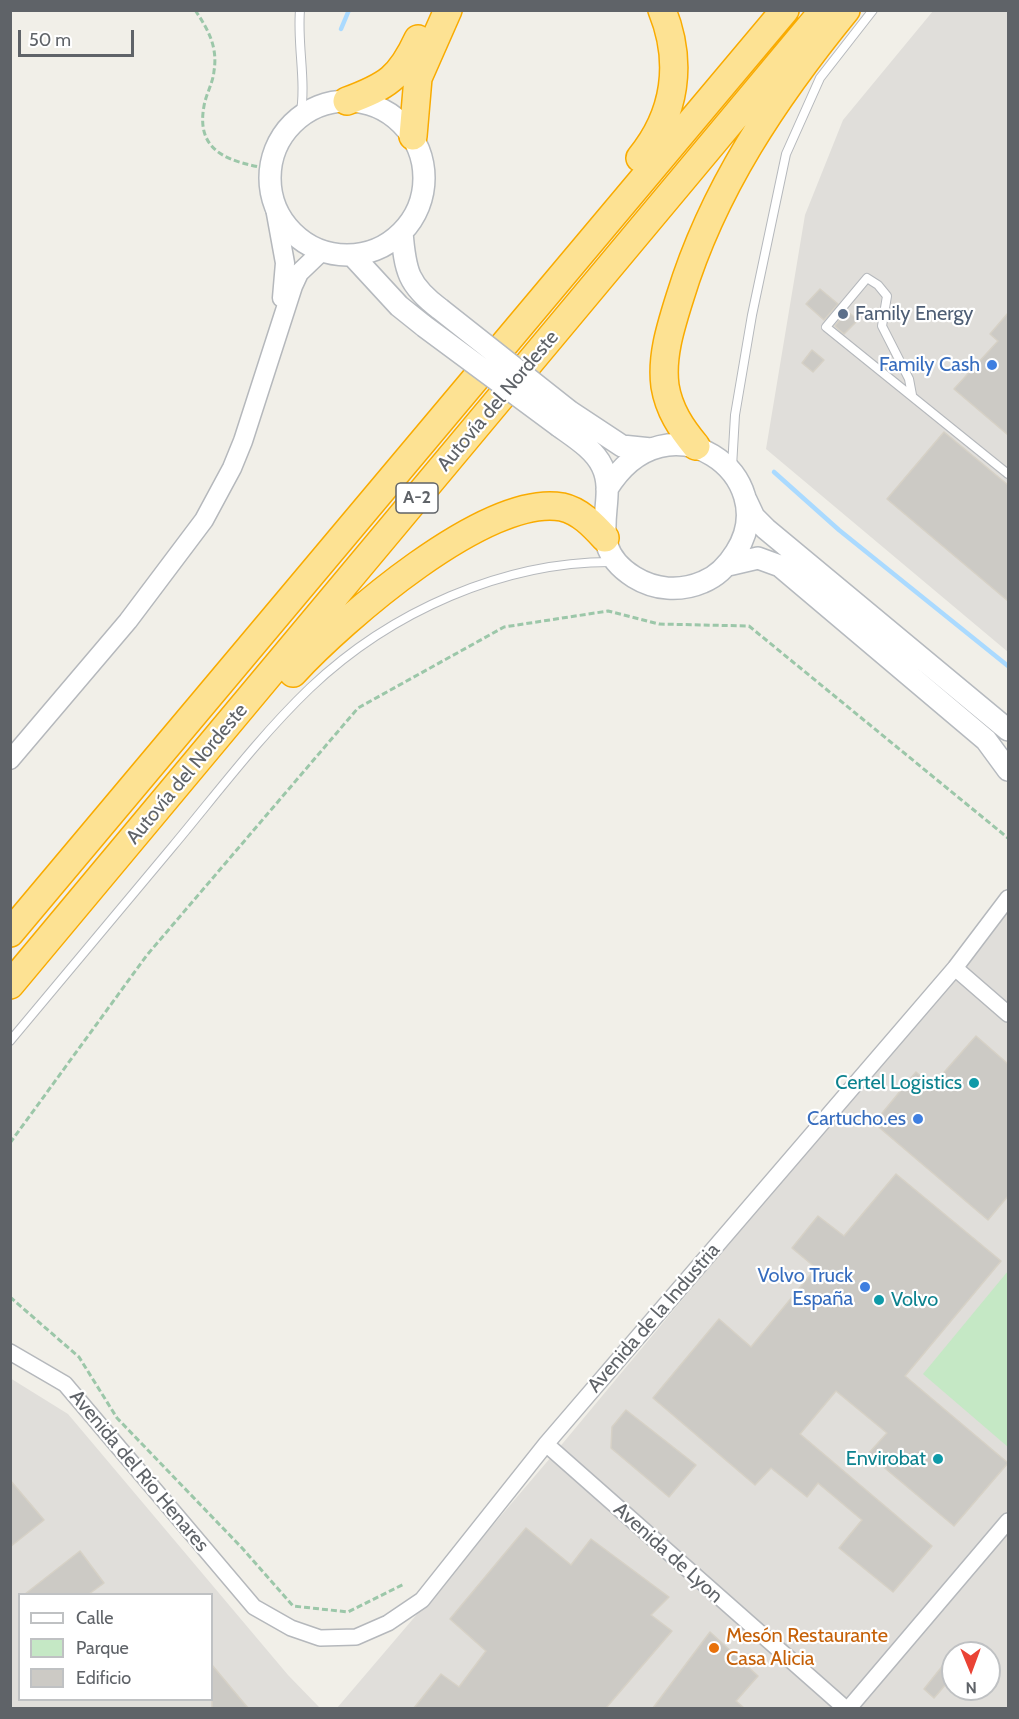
<!DOCTYPE html>
<meta charset="utf-8">
<style>
body{margin:0}
#map{position:relative;width:1019px;height:1719px;overflow:hidden;background:#f1efe8;font-family:Cabin,sans-serif}
canvas{display:block}
.frame{position:absolute;inset:0;border:12px solid #5f6368;pointer-events:none}
.legend{position:absolute;left:18px;top:1593px;width:195px;height:108px;box-sizing:border-box;background:#fff;border:2px solid #bfc1c3;margin:0;padding:8px 10px;list-style:none;font-size:18px;color:#5f6368}
.legend li{display:flex;align-items:center;gap:12px;height:30px}
.legend b{width:30px;border:2px solid #bfc1c3}
.north{position:absolute;left:941px;top:1641px;width:60px;height:60px;box-sizing:border-box;background:#fff;border:2px solid #bfc1c3;border-radius:50%;rotate:179deg;font-size:16px;font-weight:700;line-height:24px;text-align:center;color:#5f6368}
.north::after{content:'';display:block;margin:auto;width:21px;height:27px;background:#ea4335;clip-path:polygon(50% 0,100% 100%,50% 72%,0 100%)}
.scale{position:absolute;left:18px;top:30px;width:116px;height:27px;box-sizing:border-box;border:3px solid #5f6368;border-top:0;padding-left:8px;font-size:18px;line-height:21px;white-space:nowrap;color:#5f6368;-webkit-text-stroke:4px #fff;paint-order:stroke}
</style>
<div id="map">
<canvas width="1019" height="1719"></canvas>
<div class="frame"></div>
<ul class="legend">
<li><b style="height:8px;background:#fff"></b>Calle</li>
<li><b style="height:16px;background:#c5e8c5"></b>Parque</li>
<li><b style="height:16px;background:#cccac5"></b>Edificio</li>
</ul>
<div class="north">N</div>
<div class="scale">50 m</div>
</div>
<script>
const context = document.querySelector('canvas').getContext('2d');
context.lineJoin = 'round';
function fillPath(path, color) { context.fillStyle = color; context.fill(path, 'evenodd'); }
function stroke(path, color, width, dash) { context.strokeStyle = color; context.lineWidth = width; context.lineCap = dash ? 'butt' : 'round'; context.setLineDash(dash || []); context.stroke(path); }
function label(font, color, halo, rows, align = 'center') {
  context.font = font + ' Cabin,sans-serif'; context.lineWidth = 4.5; context.setLineDash([]); context.textBaseline = 'middle'; context.strokeStyle = halo; context.fillStyle = color; for (const [text, x, y, turn = 0] of rows) {
    context.save(); context.translate(x, y); context.rotate((+turn || 0) * Math.PI / 180); context.textAlign = isNaN(turn) ? turn : align; if (halo) context.strokeText(text, 0, 0); context.fillText(text, 0, 0); context.restore();
  }
}
fillPath(new Path2D(`
 M 933,11 L 1008,11 L 1008,652 L 766,449 L 805,215 L 843,120 Z
 M 1008,908 L 1008,1708 L 337,1708 L 563,1443 ZM 953,1653 L 989,1653 L 989,1689 L 953,1689 Z
 M 10,1378 L 68,1414 L 288,1675 L 320,1708 L 11,1708 ZM 20,1594 L 212,1594 L 212,1700 L 20,1700 Z`), '#e0deda');
fillPath(new Path2D(`
 M 1008,1271 L 1008,1447 L 923,1374 Z`), '#c5e8c5');
stroke(new Path2D(`
 M 341,29 L 349,10
 M 774,472 L 839,530 L 1008,666`), '#aadaff', 4.5);
const building = new Path2D(`
 M 820,289 L 838,304 L 824,320 L 806,304 Z
 M 847,311 L 858,320 L 844,334 L 835,326 Z
 M 1008,313 L 1008,435 L 954,389 L 998,341 L 990,334 Z
 M 812,350 L 824,360 L 813,372 L 802,363 Z
 M 944,432 L 1008,485 L 1008,601 L 887,499 Z
 M 976,1036 L 1008,1064 L 1008,1196 L 988,1220 L 874,1123 L 916,1072 L 932,1086 Z
 M 896,1174 L 1001,1261 L 905,1376 L 1008,1463 L 954,1526 L 868,1454 L 887,1433 L 836,1391 L 800,1434 L 932,1546 L 893,1592 L 839,1548 L 862,1520 L 818,1483 L 807,1497 L 771,1468 L 755,1485 L 653,1398 L 719,1319 L 751,1347 L 816,1268 L 792,1248 L 818,1216 L 844,1236 Z
 M 626,1410 L 696,1465 L 669,1497 L 611,1448 L 612,1427 Z
 M 10,1480 L 44,1520 L 10,1547 Z
 M 526,1528 L 571,1565 L 591,1539 L 669,1597 L 651,1615 L 672,1631 L 606,1708 L 414,1708 L 441,1674 L 459,1687 L 486,1651 L 450,1619 Z
 M 80,1551 L 104,1583 L 89,1594 L 25,1594 Z
 M 710,1632 L 758,1676 L 736,1701 L 744,1708 L 653,1708 Z
 M 944,1664 L 953,1671 L 953,1676 L 934,1698 L 924,1689 Z
 M 212,1665 L 248,1708 L 212,1708 Z`);
fillPath(building, '#cccac5');
stroke(building, '#d6d1c6', 1.5);
const service = new Path2D(`
 M 300,118 C 307,82 297,47 300,10
 M 912,395 L 909,379 L 882,326 L 887,296 L 878,285 L 867,278 L 826,327 L 1008,474
 M 732,467 L 735,415 L 752,315 L 786,154 L 820,78 L 873,10
 M 10,1041 C 65,976 119,911 173,846 C 218,792 260,736 310,688 C 390,612 503,561 614,562`);
const minor = new Path2D(`
 M 955,968 L 1008,1014
 M 10,1352 L 65,1384 L 254,1607 L 291,1628 L 320,1638 L 356,1637 L 388,1623 L 422,1600 L 546,1444 L 955,968 L 1008,898
 M 546,1444 L 845,1708
 M 849,1708 L 1008,1521`);
const tertiary = new Path2D(`
 M 275,208 L 285,263 L 282,298
 M 10,760 L 128,621 L 204,520 L 232,468 L 243,441 L 293,286 L 299,273 L 322,251`);
const secondary = new Path2D(`
 M270 178a77 77 0 1 1 154 0a77 77 0 1 1-154 0Z
 M 402,232 C 405,271 408,285 440,309
 M 352,255 L 399,306 L 424,326
 M 569,411 L 622,446 L 651,449
 M 559,426 C 574,437 594,449 602,466 C 620,502 581,544 634,577 C 655,590 680,592 703,582 C 718,576 728,565 736,552 C 784,477 668,390 607,489
 M 746,500 L 754,517 L 766,529 L 1008,730
 M 728,565 L 758,558 L 780,566 L 986,740 L 1008,770`);
const motorway = new Path2D(`
 M 347,101 C 387,86 400,78 418,39
 M 413,136 L 418,78 L 448,10
 M 640,158 C 676,114 683,62 662,10
 M 696,446 C 681,428 669,410 665,386 C 661,356 671,326 680,297 C 713,189 775,97 846,10
 M 293,673 C 342,620 487,493 562,507 C 580,511 593,525 605,538
 M 10,933 L 785,10
 M 10,985 L 824,10`);
stroke(service, '#b5b8bc', 10);
stroke(minor, '#b5b8bc', 18);
stroke(tertiary, '#b5b8bc', 21);
stroke(secondary, '#b6babf', 24);
stroke(motorway, '#f9ab00', 30);
stroke(new Path2D(`
 M 195,10 C 208,29 218,47 214,71 C 213,83 206,94 204,106 C 195,154 232,162 270,169
 M 10,1143 L 147,955 L 358,708 L 504,627 L 608,611 L 659,624 L 749,626 L 1008,838
 M 10,1297 L 79,1357 L 117,1418 L 243,1549 L 293,1606 L 348,1612 L 404,1584`), '#9cc7a9', 3, [6, 3]);
stroke(service, '#fff', 8);
stroke(minor, '#fff', 15);
stroke(tertiary, '#fff', 18);
stroke(secondary, '#fff', 21);
stroke(motorway, '#fde293', 27);
const secondaryBridge = new Path2D(`
 M 440,309 L 569,411
 M 424,326 L 559,426`);
stroke(secondaryBridge, '#b6babf', 24, []);
stroke(secondaryBridge, '#fff', 21);
for (const [x, y, r, color] of [
 [843,314,6,"#5c6f8a"],
 [992,365,6,"#3f7fe0"],
 [974,1083,6,"#0f9aa8"],
 [918,1119,6,"#3f7fe0"],
 [865,1287,6,"#3f7fe0"],
 [879,1300,6,"#0f9aa8"],
 [938,1459,6,"#0f9aa8"],
 [714,1648,6,"#e8710a"]
]) { const dot = new Path2D(); dot.arc(x, y, r, 0, 2 * Math.PI); context.fillStyle = color; context.fill(dot); stroke(dot, '#fff', 2); }
for (const [x, y, w] of [
 [417,498,42]
]) { const box = new Path2D(); box.roundRect(x - w / 2, y - 15, w, 30, 4.5); context.fillStyle = '#fff'; context.fill(box); stroke(box, '#5f6368', 1.5); }
label('bold 18px', '#5f6368', null, [
 ["A-2",417,498]
]);
label('20px', '#4e5e75', '#fff', [
 ["Family Energy",855,314]
], 'left');
label('20px', '#366cbe', '#fff', [
 ["Family Cash",980,365],
 ["Cartucho.es",906,1119],
 ["Volvo Truck",853,1276],
 ["España",853,1299]
], 'right');
label('20px', '#5f6368', '#fff', [
 ["Autovía del Nordeste",498,401,-50],
 ["Autovía del Nordeste",187,774,-50],
 ["Avenida de la Industria",654,1318,-49],
 ["Avenida del Río Henares",139,1471,50],
 ["Avenida de Lyon",668,1553,42]
]);
label('20px', '#0d838f', '#fff', [
 ["Certel Logistics",962,1083],
 ["Volvo",891,1300,"left"],
 ["Envirobat",926,1459]
], 'right');
label('20px', '#c56008', '#fff', [
 ["Mesón Restaurante",726,1636],
 ["Casa Alicia",726,1659]
], 'left');
</script>
